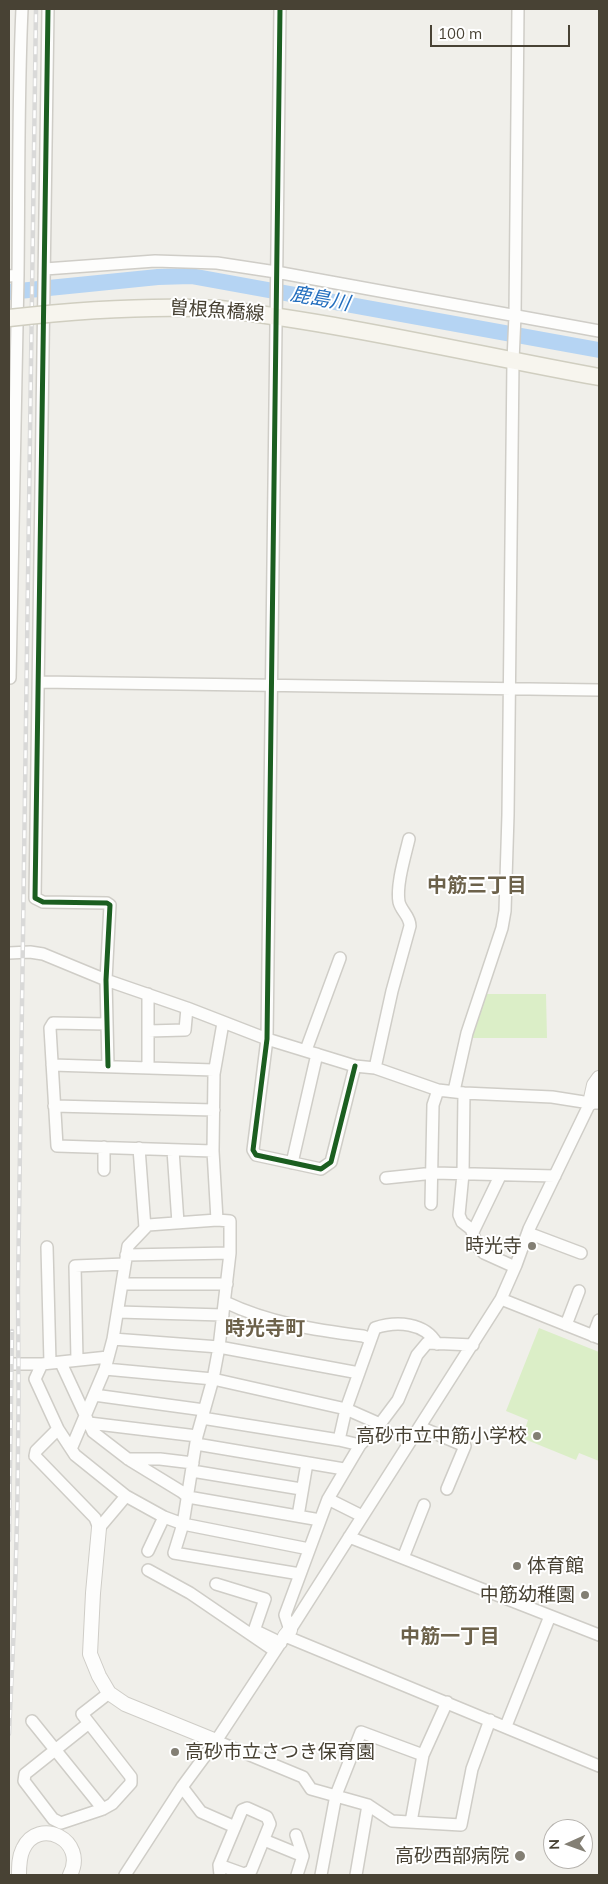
<!DOCTYPE html>
<meta charset="utf-8">
<style>
body{margin:0}
#map{position:relative;width:608px;height:1884px;overflow:hidden;background:#f0efea;font-family:Mulish,sans-serif}
canvas{display:block}
.frame{position:absolute;inset:0;border:10px solid #484234;pointer-events:none}
.north{position:absolute;left:543px;top:1819px;width:50px;height:50px;box-sizing:border-box;background:#fff;border:1px solid #b6b3ae;border-radius:50%;rotate:268deg;font-size:14px;font-weight:700;line-height:20px;text-align:center;color:#484234}
.north::after{content:'';display:block;margin:auto;width:18px;height:22px;background:#837f74;clip-path:polygon(50% 0,100% 100%,50% 72%,0 100%)}
.scale{position:absolute;left:430px;top:25px;width:140px;height:22px;box-sizing:border-box;border:2px solid #484234;border-top:0;padding-left:6px;font-size:15px;line-height:18px;white-space:nowrap;color:#484234;-webkit-text-stroke:4px #fff;paint-order:stroke}
</style>
<div id="map">
<canvas width="608" height="1884"></canvas>
<div class="frame"></div>
<div class="north">N</div>
<div class="scale">100 m</div>
</div>
<script>
const context = document.querySelector('canvas').getContext('2d');
context.lineJoin = 'round';
function fillPath(path, color) { context.fillStyle = color; context.fill(path, 'evenodd'); }
function stroke(path, color, width, dash) { context.strokeStyle = color; context.lineWidth = width; context.lineCap = dash ? 'butt' : 'round'; context.setLineDash(dash || []); context.stroke(path); }
function label(font, color, halo, rows, align = 'center') {
  context.font = font + ' Mulish,"Noto Sans JP",sans-serif'; context.lineWidth = 4; context.setLineDash([]); context.textBaseline = 'middle'; context.strokeStyle = halo; context.fillStyle = color; for (const [text, x, y, turn = 0] of rows) {
    context.save(); context.translate(x, y); context.rotate((+turn || 0) * Math.PI / 180); context.textAlign = isNaN(turn) ? turn : align; if (halo) context.strokeText(text, 0, 0); context.fillText(text, 0, 0); context.restore();
  }
}
fillPath(new Path2D(`
 M 485,994 L 546,994 L 547,1038 L 471,1038 Z
 M 539,1328 L 599,1352 L 599,1461 L 579,1453 L 576,1460 L 522,1438 L 528,1420 L 506,1411 Z`), '#dbeec7');
stroke(new Path2D(`
 M 9,292 L 158,277 L 191,276 L 599,350`), '#b5d4f3', 16);
const minor = new Path2D(`
 M 48,9 L 35,898 L 43,902 L 107,903 L 110,905 L 106,980 L 108,1066
 M 280,9 L 267,1039 L 253,1150 L 256,1155 L 321,1169 L 331,1162 L 355,1066
 M 45,269 L 155,261 L 217,263 L 276,272 L 599,331
 M 9,276 L 18,275 C 19,186 18,97 22,9
 M 9,678 L 10,678 L 18,275
 M 40,682 L 599,690
 M 9,953 L 30,952 L 43,954 L 106,980 L 187,1008 L 267,1039 L 355,1066 L 375,1068 L 438,1090 L 464,1093 L 552,1097 L 590,1103 L 599,1103
 M 148,994 L 148,1068
 M 107,1024 L 53,1023 L 50,1028 L 57,1146 L 213,1151
 M 148,1031 L 185,1030 L 187,1008
 M 306,1050 L 340,958
 M 52,1065 L 214,1070
 M 375,1068 L 392,991 L 410,926 C 410,916 401,911 399,902 C 396,885 405,856 409,839
 M 454,1091 L 467,1033 L 502,928 L 505,911 L 508,815 L 513,361 L 515,315 L 518,9
 M 464,1093 L 463,1174 L 459,1215 L 462,1222 L 471,1229 L 478,1247 L 484,1253 L 515,1267
 M 54,1106 L 214,1110
 M 139,1148 L 145,1228
 M 173,1150 L 178,1223
 M 292,1163 L 317,1054
 M 104,1170 L 104,1147
 M 386,1178 L 434,1173 L 555,1176
 M 431,1204 L 433,1105 L 438,1090
 M 217,1220 L 213,1151 L 214,1074 L 223,1023
 M 473,1232 L 500,1176
 M 528,1233 L 581,1253
 M 47,1247 L 50,1363
 M 126,1255 L 230,1253
 M 123,1284 L 227,1284
 M 501,1299 L 599,1338
 M 225,1302 C 269,1323 315,1330 363,1336 L 371,1339
 M 118,1312 L 223,1315
 M 566,1325 L 579,1291
 M 593,1336 L 599,1320
 M 113,1339 L 219,1347 L 359,1373
 M 108,1357 L 42,1364 L 35,1379 L 58,1429 L 75,1455 L 126,1496 L 164,1517 L 183,1524 L 309,1549
 M 77,1360 L 75,1266 L 125,1264
 M 61,1363 L 93,1432 L 128,1459 L 182,1492 L 188,1497 L 320,1520
 M 9,1364 L 42,1364
 M 105,1369 L 213,1379 L 346,1409 L 380,1424
 M 94,1395 L 204,1410
 M 202,1418 L 339,1440 L 360,1445
 M 89,1423 L 197,1436
 M 420,1427 L 465,1446 L 447,1489
 M 58,1429 L 36,1451 L 35,1456 L 95,1518 L 99,1528 L 126,1496
 M 339,1440 L 346,1409 L 375,1328 C 396,1321 425,1322 437,1344
 M 196,1444 L 344,1469
 M 71,1449 L 105,1369 L 113,1339 L 128,1246 L 148,1225 L 217,1220 L 230,1221 L 230,1253 L 219,1347 L 213,1379 L 197,1436 L 183,1524 L 174,1553 L 300,1574
 M 128,1459 L 160,1459 L 193,1463
 M 192,1471 L 301,1489
 M 328,1499 L 362,1516
 M 298,1516 L 307,1463
 M 349,1537 L 599,1635
 M 148,1551 L 164,1517
 M 403,1558 L 424,1505
 M 148,1570 L 190,1593 L 275,1651
 M 216,1584 L 265,1599 L 255,1628 L 256,1631 L 281,1643
 M 290,1630 L 501,1299 L 516,1265 L 529,1229 L 590,1103
 M 290,1630 L 285,1615 L 328,1499 L 360,1445 L 380,1424 L 398,1400 L 417,1355 L 427,1343 L 473,1345
 M 32,1721 L 103,1809
 M 89,1723 L 25,1774 L 24,1781 L 53,1819 L 61,1823 L 103,1809 L 112,1804 L 131,1783 L 131,1777 L 82,1714 L 109,1693
 M 506,1726 L 550,1616
 M 216,1741 L 303,1777 L 311,1789 L 368,1805 L 392,1821 L 461,1825 L 472,1769 L 490,1720
 M 182,1787 L 201,1812 L 235,1827
 M 411,1822 L 423,1755 L 447,1702
 M 296,1835 L 303,1856 L 297,1875
 M 264,1840 L 303,1856
 M 219,1865 L 244,1874 L 251,1871 L 270,1824 L 267,1817 L 247,1808 L 242,1810 L 219,1865 L 220,1875
 M 125,1875 L 182,1787 L 216,1741 L 285,1636 L 599,1766
 M 321,1875 L 336,1795 L 361,1732 L 423,1755
 M 356,1875 L 368,1805`);
const tertiary = new Path2D(`
 M 590,1103 L 594,1085 L 599,1078
 M 99,1528 L 93,1593 L 90,1654 L 99,1676 L 109,1693 L 125,1704 L 216,1741
 M 285,1636 L 290,1630
 M 19,1875 C 19,1866 19,1857 23,1849 C 38,1816 88,1840 70,1875`);
const secondary = new Path2D(`
 M 220,309 C 347,324 473,354 599,377`);
stroke(minor, '#cfcdc7', 14);
stroke(tertiary, '#cfcdc7', 16);
stroke(secondary, '#d0cec0', 19);
stroke(minor, '#fdfdfc', 11);
stroke(tertiary, '#fdfdfc', 14);
stroke(secondary, '#f7f5ee', 16);
const rail = new Path2D(`
 M 9,1540 L 12,1331
 M 9,1734 C 17,1585 20,1438 18,1289 L 36,9`);
stroke(rail, '#d9d9d8', 4.5);
stroke(rail, '#fff', 2.5, [8]);
const secondaryBridge = new Path2D(`
 M 9,318 C 79,310 149,305 220,309`);
stroke(secondaryBridge, '#d0cec0', 19, []);
stroke(secondaryBridge, '#f7f5ee', 16);
stroke(new Path2D(`
 M 48,9 L 35,898 L 43,902 L 107,903 L 110,905 L 106,980 L 108,1066
 M 280,9 L 267,1039 L 253,1150 L 256,1155 L 321,1169 L 331,1162 L 355,1066`), '#1b5e20', 5);
for (const [x, y, r, color] of [
 [532,1246,5,"#837f74"],
 [537,1436,5,"#837f74"],
 [517,1566,5,"#837f74"],
 [585,1595,5,"#837f74"],
 [175,1752,5,"#837f74"],
 [520,1856,6,"#837f74"]
]) { const dot = new Path2D(); dot.arc(x, y, r, 0, 2 * Math.PI); context.fillStyle = color; context.fill(dot); stroke(dot, '#fff', 2); }
label('19px', '#484234', '#fff', [
 ["曽根魚橋線",217,311,4]
]);
label('19px', '#484234', '#fff', [
 ["時光寺",522,1246],
 ["高砂市立中筋小学校",527,1436],
 ["体育館",527,1566,"left"],
 ["中筋幼稚園",575,1595],
 ["高砂市立さつき保育園",185,1752,"left"],
 ["高砂西部病院",509,1856]
], 'right');
label('italic 20px', '#236ebe', '#fff', [
 ["鹿島川",320,299,10]
]);
label('bold 20px', '#6c614a', '#fff', [
 ["中筋三丁目",477,886],
 ["時光寺町",265,1329],
 ["中筋一丁目",450,1637]
]);
</script>
